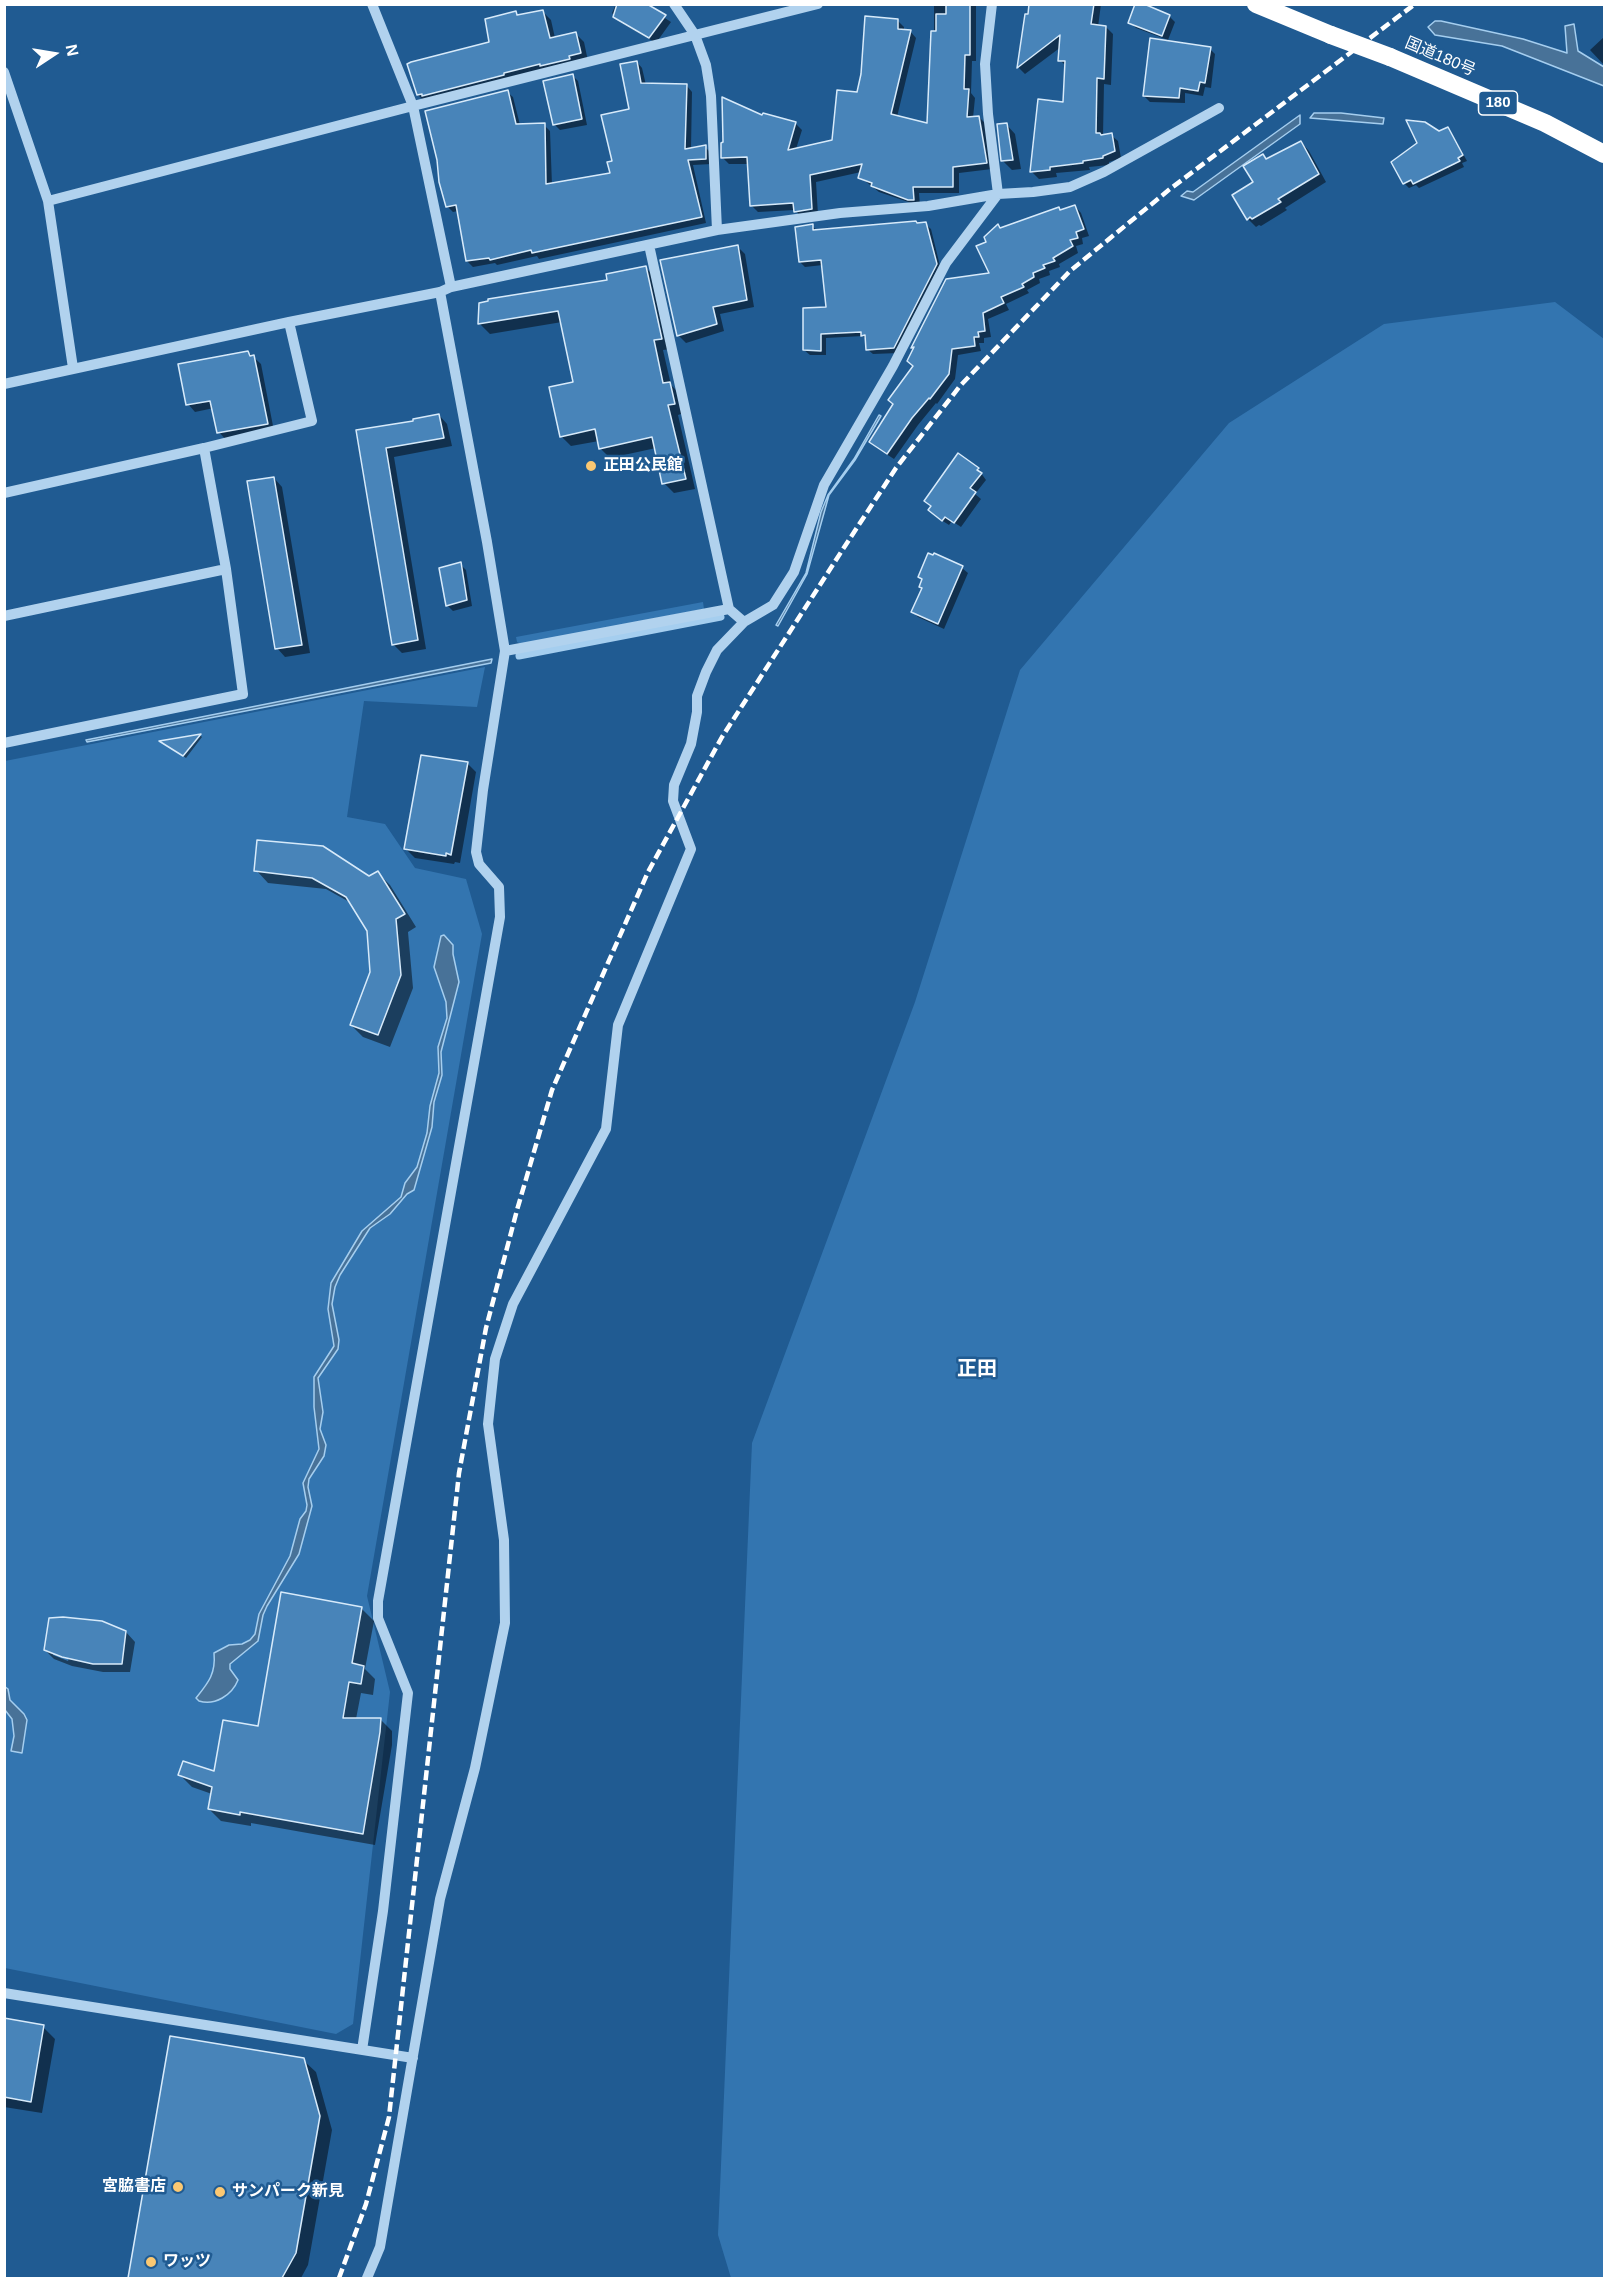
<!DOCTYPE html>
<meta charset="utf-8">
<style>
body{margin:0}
#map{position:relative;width:1609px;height:2283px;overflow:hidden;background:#205b92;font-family:Helvetica,sans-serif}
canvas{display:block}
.frame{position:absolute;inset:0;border:6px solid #fff;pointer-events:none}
.north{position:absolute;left:24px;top:24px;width:60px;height:60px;-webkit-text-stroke:4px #205b92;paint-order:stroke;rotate:78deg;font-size:16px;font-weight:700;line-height:24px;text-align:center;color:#fff}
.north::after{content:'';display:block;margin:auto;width:21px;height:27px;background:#fff;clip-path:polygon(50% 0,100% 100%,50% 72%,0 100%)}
</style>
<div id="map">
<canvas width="1609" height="2283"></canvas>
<div class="frame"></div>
<div class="north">N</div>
</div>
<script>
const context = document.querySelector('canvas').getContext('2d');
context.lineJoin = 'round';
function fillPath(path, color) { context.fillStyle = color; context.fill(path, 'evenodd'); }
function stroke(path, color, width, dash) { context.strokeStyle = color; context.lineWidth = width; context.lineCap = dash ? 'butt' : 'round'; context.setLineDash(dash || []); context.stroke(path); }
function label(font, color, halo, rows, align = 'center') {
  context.font = font + ' Helvetica,"Noto Sans JP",sans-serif'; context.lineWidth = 5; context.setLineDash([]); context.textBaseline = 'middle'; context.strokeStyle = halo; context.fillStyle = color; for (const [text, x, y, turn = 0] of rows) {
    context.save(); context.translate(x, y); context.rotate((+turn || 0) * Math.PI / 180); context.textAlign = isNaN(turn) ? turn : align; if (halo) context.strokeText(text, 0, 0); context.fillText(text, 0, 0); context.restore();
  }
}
fillPath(new Path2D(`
 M 1555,302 L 1604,339 L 1604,2278 L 731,2278 L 718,2235 L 752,1443 L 915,1002 L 1020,670 L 1229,423 L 1384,324 Z
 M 703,602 L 704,609 L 521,644 L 517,642 L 516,637 Z
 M 485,667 L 477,707 L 364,701 L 347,817 L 385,824 L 415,868 L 466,879 L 482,934 L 367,1596 L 390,1692 L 353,2024 L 336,2034 L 5,1968 L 5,761 Z`), '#3375b0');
const water = new Path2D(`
 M 1435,21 L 1441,21 L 1523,39 L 1567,53 L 1565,26 L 1574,24 L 1578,51 L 1604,67 L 1604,86 L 1502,46 L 1435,35 L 1428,27 Z
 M 1314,113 L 1341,113 L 1384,118 L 1383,124 L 1310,118 Z
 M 1300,115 L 1300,124 L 1194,200 L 1181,196 L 1187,191 L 1193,192 Z
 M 879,415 L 881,416 L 855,460 L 829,495 L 807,574 L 778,626 L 776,625 L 806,573 L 821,512 L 828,495 L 854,459 Z
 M 492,659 L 491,663 L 87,742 L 86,740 Z
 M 444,935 L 453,945 L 453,954 L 459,982 L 441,1052 L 442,1075 L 434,1102 L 432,1127 L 414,1190 L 407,1194 L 390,1214 L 370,1228 L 340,1275 L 335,1287 L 332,1304 L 339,1340 L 338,1349 L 318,1378 L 323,1412 L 320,1429 L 326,1445 L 324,1456 L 309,1479 L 308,1487 L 312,1506 L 299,1554 L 267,1606 L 263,1615 L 258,1641 L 230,1664 L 230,1669 L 238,1680 C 232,1695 215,1706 199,1701 L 196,1698 C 208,1683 216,1674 214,1653 L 229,1645 L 242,1644 L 250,1640 L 255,1634 L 259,1614 L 290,1556 L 300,1519 L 306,1511 L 307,1505 L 303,1483 L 319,1449 L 314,1407 L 314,1377 L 334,1346 L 328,1309 L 331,1283 L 362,1231 L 401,1197 L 405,1183 L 417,1167 L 427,1133 L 430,1106 L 439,1073 L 438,1047 L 447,1018 L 446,1002 L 434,967 L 441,936 Z
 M 4,1686 L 8,1689 L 10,1700 L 24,1714 L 27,1720 L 22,1753 L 11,1751 L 14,1736 L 12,1719 L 5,1710 Z`);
fillPath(water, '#487298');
stroke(water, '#a5ceef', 1.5);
fillPath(new Path2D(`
 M 616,4 L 654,4 L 651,9 L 671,22 L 656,43 L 620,22 L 612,13 Z
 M 934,4 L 976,4 L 976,61 L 972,61 L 971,93 L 975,98 L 973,118 L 979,117 L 986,124 L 992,169 L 959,173 L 959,193 L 919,193 L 920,206 L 879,192 L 860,177 L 861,172 L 816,182 L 818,215 L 802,218 L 795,210 L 758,212 L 751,205 L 749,164 L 729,164 L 723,158 L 764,115 L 796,124 L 802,130 L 796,149 L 834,141 L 898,21 L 904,27 L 904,31 L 910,31 L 916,38 L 897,117 L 928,125 L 934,32 Z
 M 1031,4 L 1101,4 L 1098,27 L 1106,27 L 1113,34 L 1111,85 L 1104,84 L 1103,136 L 1111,135 L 1118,141 L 1121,158 L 1109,162 L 1109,165 L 1089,167 L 1090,170 L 1056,173 L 1057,177 L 1039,179 L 1032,172 L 1039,100 L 1065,103 L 1067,67 L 1060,60 L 1061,47 L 1025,74 L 1019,68 L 1026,16 L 1029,16 Z
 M 543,12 L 551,20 L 555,38 L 576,34 L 584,42 L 588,61 L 426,103 L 418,95 L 491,43 L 516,13 L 519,16 Z
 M 1169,16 L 1175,22 L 1168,40 L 1136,28 L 1130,22 Z
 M 1604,37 L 1604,65 L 1590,50 Z
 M 1209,48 L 1215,54 L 1211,88 L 1205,87 L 1203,96 L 1185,93 L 1185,103 L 1150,102 L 1144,96 Z
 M 637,62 L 642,68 L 646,85 L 687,86 L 692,92 L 691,149 L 705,147 L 711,153 L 712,164 L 693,165 L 706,223 L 539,259 L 537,256 L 497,265 L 495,263 L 473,267 L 467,261 L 458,211 L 453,212 L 447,206 L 507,92 L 513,97 L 520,125 L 544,125 L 550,131 L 552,185 L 612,174 L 631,110 Z
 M 572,75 L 578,81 L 587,125 L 560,130 L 554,124 Z
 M 1006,124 L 1015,134 L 1021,169 L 1012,170 L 1003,161 Z
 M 1447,128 L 1452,134 L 1467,161 L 1462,163 L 1464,167 L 1419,188 L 1416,185 L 1409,188 L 1404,183 L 1419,144 Z
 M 1301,142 L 1309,151 L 1326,182 L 1285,208 L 1287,210 L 1261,226 L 1259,225 L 1256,227 L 1248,219 L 1234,196 L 1255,182 L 1267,160 Z
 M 1075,206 L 1081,213 L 1089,236 L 1082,238 L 1083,244 L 1076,246 L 1078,253 L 1059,264 L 1060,267 L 1049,271 L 1050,275 L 1039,279 L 1040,283 L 1027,290 L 1029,293 L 1006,304 L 1009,310 L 988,319 L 991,337 L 984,338 L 984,343 L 979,343 L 981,351 L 958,355 L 955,379 L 937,404 L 936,403 L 918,425 L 894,459 L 877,448 L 871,442 L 914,367 L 915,349 L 913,347 L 991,274 L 988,242 L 1001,229 Z
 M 925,224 L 931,229 L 941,270 L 899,353 L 873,354 L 867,349 L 867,340 L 863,336 L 826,338 L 826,355 L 810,355 L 804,350 L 827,308 L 823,265 L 805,267 L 800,262 L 812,226 L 818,231 Z
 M 738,247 L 745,254 L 754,307 L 720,314 L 724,331 L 686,343 L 678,335 Z
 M 646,268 L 656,278 L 671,349 L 663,350 L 671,385 L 680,394 L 684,413 L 678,415 L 695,489 L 674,493 L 664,483 L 656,448 L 610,458 L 600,448 L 599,441 L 571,446 L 561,436 L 575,383 L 562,322 L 490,334 L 480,324 Z
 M 248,352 L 261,364 L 274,431 L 226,440 L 219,432 L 214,408 L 195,412 L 188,404 Z
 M 439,415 L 447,424 L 452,446 L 394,457 L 426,649 L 402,653 L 393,644 L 358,431 L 415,422 Z
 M 958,455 L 978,469 L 986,480 L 975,494 L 981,499 L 961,527 L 952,521 L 949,525 L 935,516 L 932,507 L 926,501 Z
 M 274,478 L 282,487 L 310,653 L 285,657 L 277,648 Z
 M 460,564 L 466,570 L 472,606 L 453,611 L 447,605 Z
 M 962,568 L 968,573 L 944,629 L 918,617 L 913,612 L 923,589 L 923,581 L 919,577 Z
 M 200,735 L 202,737 L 186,758 L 162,742 Z
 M 467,763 L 476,772 L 460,863 L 455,862 L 454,864 L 415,858 L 406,849 Z
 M 256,870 L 369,878 L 378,873 L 390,885 L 416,927 L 408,932 L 413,988 L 390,1047 L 363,1037 L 351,1025 L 372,972 L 368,931 L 353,904 L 326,889 L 268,883 Z
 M 362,1609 L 374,1621 L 365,1669 L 375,1679 L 373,1695 L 361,1693 L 356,1719 L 380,1719 L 392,1731 L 392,1745 L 375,1845 L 251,1823 L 251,1826 L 221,1821 L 209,1809 L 212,1794 L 192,1787 L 180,1775 L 215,1773 L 259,1728 Z
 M 126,1632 L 135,1642 L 130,1672 L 103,1672 L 72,1666 L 54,1659 L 45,1650 ZM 53,1652 L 69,1658 L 68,1661 L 53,1655 Z
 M 4,2020 L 43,2027 L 55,2039 L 42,2113 L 4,2107 Z
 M 171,2038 L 303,2060 L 316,2072 L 332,2130 L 308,2265 L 301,2278 L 129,2278 Z`), '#0007');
stroke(new Path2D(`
 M 519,656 L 721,617`), '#a5ceef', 7);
const building = new Path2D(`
 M 617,4 L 647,4 L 666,15 L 649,38 L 613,17 Z
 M 946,4 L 970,4 L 970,55 L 965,55 L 964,89 L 969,89 L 967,117 L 979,116 L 987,163 L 953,167 L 953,187 L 913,187 L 914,200 L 908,200 L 871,186 L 872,183 L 858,178 L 862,164 L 810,175 L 812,209 L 794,212 L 793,203 L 750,206 L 747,157 L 721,158 L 721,143 L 723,142 L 722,97 L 762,115 L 763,113 L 796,122 L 788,150 L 832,140 L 837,90 L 857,92 L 861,74 L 865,16 L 898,19 L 898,29 L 911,30 L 891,114 L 927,123 L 931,31 L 936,31 L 936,14 L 946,14 Z
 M 1029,4 L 1094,4 L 1091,24 L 1106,26 L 1104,79 L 1097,78 L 1096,133 L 1100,133 L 1101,135 L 1112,133 L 1115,151 L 1103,156 L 1103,158 L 1083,161 L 1083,163 L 1050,167 L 1050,170 L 1030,172 L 1038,99 L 1063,102 L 1065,61 L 1058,61 L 1060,35 L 1017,68 L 1025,14 L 1028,14 Z
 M 1135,4 L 1144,4 L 1170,15 L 1162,36 L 1128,23 Z
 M 543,10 L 550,38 L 576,32 L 581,53 L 569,56 L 570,59 L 540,66 L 540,64 L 504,73 L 504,75 L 422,96 L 422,94 L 417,95 L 407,64 L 411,62 L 489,42 L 485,19 L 516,11 L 517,15 Z
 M 1150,38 L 1211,47 L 1205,83 L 1200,82 L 1198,91 L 1180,88 L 1179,98 L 1143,96 Z
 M 637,61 L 641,83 L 687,84 L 685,149 L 706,145 L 706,159 L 688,160 L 702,217 L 532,253 L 531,250 L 490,260 L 489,258 L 466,261 L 456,205 L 446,207 L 439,182 L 437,160 L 425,111 L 508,90 L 516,124 L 545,123 L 546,184 L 610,173 L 607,162 L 612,161 L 601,115 L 629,109 L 620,64 Z
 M 573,74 L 582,119 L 553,125 L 543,81 Z
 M 1406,120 L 1425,122 L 1439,131 L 1448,127 L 1463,155 L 1458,158 L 1460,161 L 1413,184 L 1411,180 L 1403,184 L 1391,162 L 1417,143 Z
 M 1007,123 L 1013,160 L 1001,161 L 997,124 Z
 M 1301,141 L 1319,174 L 1278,199 L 1281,202 L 1252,219 L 1250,217 L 1247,220 L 1232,195 L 1253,182 L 1243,166 L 1263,154 L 1266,159 Z
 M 1075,205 L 1084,229 L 1076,232 L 1078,238 L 1070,240 L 1073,246 L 1053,258 L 1055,261 L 1043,265 L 1045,268 L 1033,273 L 1034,277 L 1022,284 L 1024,287 L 1001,297 L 1004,303 L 983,313 L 985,331 L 978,332 L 979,337 L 974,337 L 975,346 L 952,349 L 949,374 L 930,399 L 929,398 L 912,418 L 887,454 L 869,442 L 893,404 L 888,400 L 913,366 L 907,361 L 914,347 L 911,348 L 946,279 L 989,273 L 976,246 L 986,242 L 984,237 L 998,224 L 1000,228 L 1059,207 L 1060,210 Z
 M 916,221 L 917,223 L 926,222 L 937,264 L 894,348 L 866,350 L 865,335 L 861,336 L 861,332 L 821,334 L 821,351 L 803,350 L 803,308 L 826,307 L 821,260 L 799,262 L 795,227 L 813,224 L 813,230 Z
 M 738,245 L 747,300 L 713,307 L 717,324 L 677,336 L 660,260 Z
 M 646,266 L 662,339 L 654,340 L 663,383 L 670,382 L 675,404 L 668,405 L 686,479 L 662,484 L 652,437 L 599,449 L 595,429 L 560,437 L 549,387 L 573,382 L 558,311 L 478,324 L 479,303 L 488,301 L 488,299 L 607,280 L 606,274 Z
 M 248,351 L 250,356 L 254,355 L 268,424 L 217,433 L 210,401 L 186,405 L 178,364 Z
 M 439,414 L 444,438 L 386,448 L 418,640 L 392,645 L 356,430 L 413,421 L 413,419 Z
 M 958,453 L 979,468 L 977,470 L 982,473 L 970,488 L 976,492 L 954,523 L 945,517 L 942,521 L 928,510 L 931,506 L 924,501 Z
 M 274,477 L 302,645 L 275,649 L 247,481 Z
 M 928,553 L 933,555 L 934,553 L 963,566 L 938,624 L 911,612 L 922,588 L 919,587 L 922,579 L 918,577 Z
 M 461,562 L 467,600 L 446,606 L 439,568 Z
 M 201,734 L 183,756 L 159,741 Z
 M 421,755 L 468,762 L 451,855 L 446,853 L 446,856 L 404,849 Z
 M 257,840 L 323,846 L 369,876 L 378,871 L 405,914 L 396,919 L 401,975 L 378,1035 L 350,1025 L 370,972 L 367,931 L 346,897 L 312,878 L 254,871 Z
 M 281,1592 L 362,1607 L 352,1663 L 364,1666 L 361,1684 L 349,1682 L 343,1718 L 381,1718 L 380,1732 L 363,1834 L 240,1812 L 240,1815 L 208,1809 L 212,1787 L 178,1775 L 183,1761 L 214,1771 L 223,1720 L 258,1726 Z
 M 63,1617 L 102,1621 L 126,1631 L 122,1664 L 93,1664 L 62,1657 L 44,1650 L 49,1618 Z
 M 4,2018 L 44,2025 L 31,2102 L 4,2097 Z
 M 170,2036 L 304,2058 L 320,2116 L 296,2253 L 282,2278 L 128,2278 Z`);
fillPath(building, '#4884b9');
stroke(building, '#d7eafa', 1.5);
stroke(new Path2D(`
 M 372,4 L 413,106 L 451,287
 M 674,4 L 695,35 L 706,65 L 711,96 L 717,230
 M 4,72 L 48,201 L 73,368
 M 48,201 L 413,106 L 818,4
 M 649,245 L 729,609 L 744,622
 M 4,384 L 289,322 L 440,292 L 451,287 L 717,230 L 840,213 L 928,206 L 998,194 L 1033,192 L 1070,187 L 1104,172 L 1219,108
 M 4,493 L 204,448 L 312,421 L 289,322
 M 4,616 L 226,569
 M 505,651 L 729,609
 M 4,743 L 243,694 L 226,569 L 204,448
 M 4,1993 L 413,2058
 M 362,2050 L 383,1911 L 408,1693 L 378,1618 L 378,1601 L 500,917 L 499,887 L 479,864 L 476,852 L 483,790 L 505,651 L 487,542 L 440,292
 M 367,2278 L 380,2247 L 440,1899 L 475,1768 L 505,1623 L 504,1540 L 488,1424 L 495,1359 L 513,1304 L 606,1129 L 618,1025 L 691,849 L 673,801 L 674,785 L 691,744 L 697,712 L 697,696 L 706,672 L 717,650 L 744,622 L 773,605 L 794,572 L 824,485 L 893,366 L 946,263 L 998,194 L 988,114 L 985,64 L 992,4`), '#b1d2ee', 10);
stroke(new Path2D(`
 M 1256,4 L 1331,35
 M 1390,57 L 1545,123 L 1604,154`), '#fff', 18);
stroke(new Path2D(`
 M 339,2278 L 366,2204 L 389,2117 L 459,1473 L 486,1328 L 517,1210 L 552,1090 L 648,872 L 722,737 L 845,546 L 896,468 L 960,386 L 1070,271 L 1170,189 L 1415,4`), '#fff', 4.5, [10, 4.5]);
stroke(new Path2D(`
 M 1331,35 L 1390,57`), '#fff', 18);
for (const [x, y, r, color] of [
 [591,466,6,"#fbc872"],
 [178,2187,6,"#fbc872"],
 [220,2192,6,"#fbc872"],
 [151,2262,6,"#fbc872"]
]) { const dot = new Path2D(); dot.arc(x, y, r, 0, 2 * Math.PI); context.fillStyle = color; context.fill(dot); stroke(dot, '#205b92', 2); }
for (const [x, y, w] of [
 [1498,103,39]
]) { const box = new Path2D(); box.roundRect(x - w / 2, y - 12, w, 24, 4.5); context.fillStyle = '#205b92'; context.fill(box); stroke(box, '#fff', 1.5); }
label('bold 15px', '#fff', null, [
 ["180",1498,103]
]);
label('16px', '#fff', '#205b92', [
 ["国道180号",1440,57,23]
]);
label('bold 16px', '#fff', '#205b92', [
 ["正田公民館",603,466],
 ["宮脇書店",166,2187,"right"],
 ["サンパーク新見",232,2192],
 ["ワッツ",163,2262]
], 'left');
label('bold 20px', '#fff', '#205b92', [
 ["正田",977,1369]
]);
</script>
